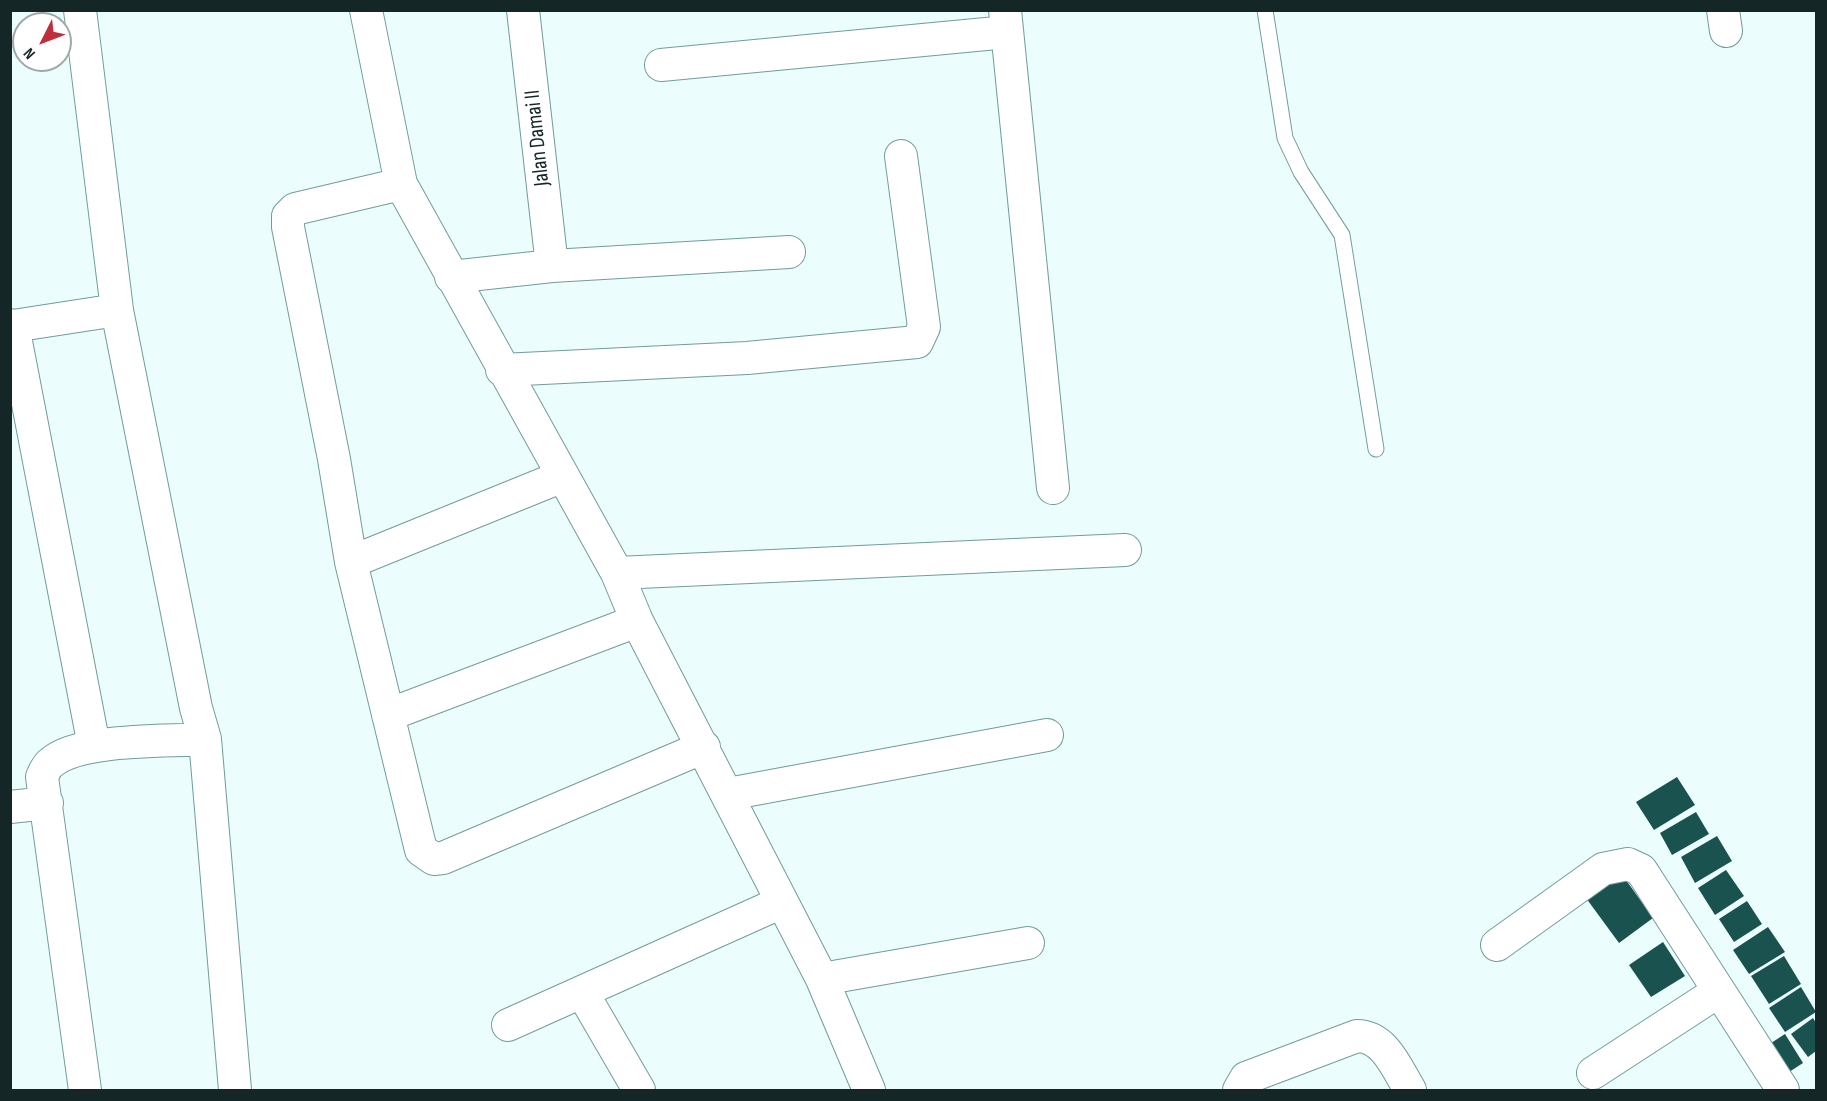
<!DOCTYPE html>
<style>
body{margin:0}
#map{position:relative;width:1827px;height:1101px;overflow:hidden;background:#ebfdfc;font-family:"Sofia Sans Condensed",sans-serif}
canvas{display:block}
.frame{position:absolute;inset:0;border:12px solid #142726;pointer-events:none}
.north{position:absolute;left:12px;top:12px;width:60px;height:60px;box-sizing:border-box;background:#fff;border:2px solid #a1a9a8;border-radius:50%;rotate:228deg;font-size:16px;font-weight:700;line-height:24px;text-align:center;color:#142726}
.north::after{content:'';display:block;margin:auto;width:21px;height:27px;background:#bf2e3b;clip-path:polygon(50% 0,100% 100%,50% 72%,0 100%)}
</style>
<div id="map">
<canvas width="1827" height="1101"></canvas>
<div class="frame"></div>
<div class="north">N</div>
</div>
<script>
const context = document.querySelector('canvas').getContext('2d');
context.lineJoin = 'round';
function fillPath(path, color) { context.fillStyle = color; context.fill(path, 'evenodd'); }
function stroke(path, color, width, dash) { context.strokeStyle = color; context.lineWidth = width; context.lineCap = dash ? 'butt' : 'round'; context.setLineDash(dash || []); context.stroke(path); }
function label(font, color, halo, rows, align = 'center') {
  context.font = font + ' "Sofia Sans Condensed",sans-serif'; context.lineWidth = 6; context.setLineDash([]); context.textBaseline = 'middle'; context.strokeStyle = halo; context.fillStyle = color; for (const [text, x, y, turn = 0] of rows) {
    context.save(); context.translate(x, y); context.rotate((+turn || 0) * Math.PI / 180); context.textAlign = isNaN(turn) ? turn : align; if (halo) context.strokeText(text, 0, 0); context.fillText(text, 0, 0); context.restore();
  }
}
fillPath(new Path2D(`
 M 1677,777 L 1695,805 L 1654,830 L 1636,802 Z
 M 1696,812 L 1709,834 L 1672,855 L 1660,833 Z
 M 1717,836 L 1732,861 L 1695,883 L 1681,857 Z
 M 1726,870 L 1744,896 L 1715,915 L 1698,888 Z
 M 1621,873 L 1653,918 L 1619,943 L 1586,898 Z
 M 1747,901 L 1762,924 L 1734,942 L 1719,919 Z
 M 1768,927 L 1785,952 L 1749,974 L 1733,950 Z
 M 1663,942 L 1685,976 L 1651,997 L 1629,965 Z
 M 1784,956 L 1801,984 L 1769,1004 L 1751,976 Z
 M 1801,987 L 1816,1012 L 1785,1032 L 1769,1008 Z
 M 1813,1018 L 1816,1023 L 1816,1051 L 1808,1057 L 1791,1034 Z
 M 1785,1034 L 1803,1063 L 1786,1074 L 1768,1045 Z`), '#1a524f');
const service = new Path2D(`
 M 1265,10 L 1285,138 L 1301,172 L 1342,235 L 1376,449`);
const minor = new Path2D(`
 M 80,10 L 117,310 L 196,708 L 205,739 L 235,1090
 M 366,10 L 401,184 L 617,573 L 637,621 L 822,979 L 869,1090
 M 523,10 L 552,266
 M 1005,10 L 1053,488
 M 1723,10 L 1726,31
 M 661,65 L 1007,32
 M 401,184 L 295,209 L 288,216 L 288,227 L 334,459 L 351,562 L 421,850 L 434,859 L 443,858 L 704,747
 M 451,277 L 552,266 L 789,252
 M 10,325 L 13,326 L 94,746
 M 13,326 L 117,310
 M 502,370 L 747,358 L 917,342 L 924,327 L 901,156
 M 351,562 L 563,476
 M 617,573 L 1125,550
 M 388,715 L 637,621
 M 728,794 L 1047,735
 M 10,807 L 47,803
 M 1497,945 L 1603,869 L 1628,864 L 1641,870 L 1783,1090
 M 822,979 L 1028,943
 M 582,992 L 639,1090
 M 508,1025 L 782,902
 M 1593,1073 L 1719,991
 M 85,1090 L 42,777 C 44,772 47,765 52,762 C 81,738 166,742 205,739
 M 1239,1090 L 1246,1078 L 1357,1036 C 1385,1036 1397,1069 1410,1090`);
stroke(service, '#709d9a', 17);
stroke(minor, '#709d9a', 34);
stroke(service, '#fff', 15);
stroke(minor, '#fff', 32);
label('22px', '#142726', '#fff', [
 ["Jalan Damai II",538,138,-96]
]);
</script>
